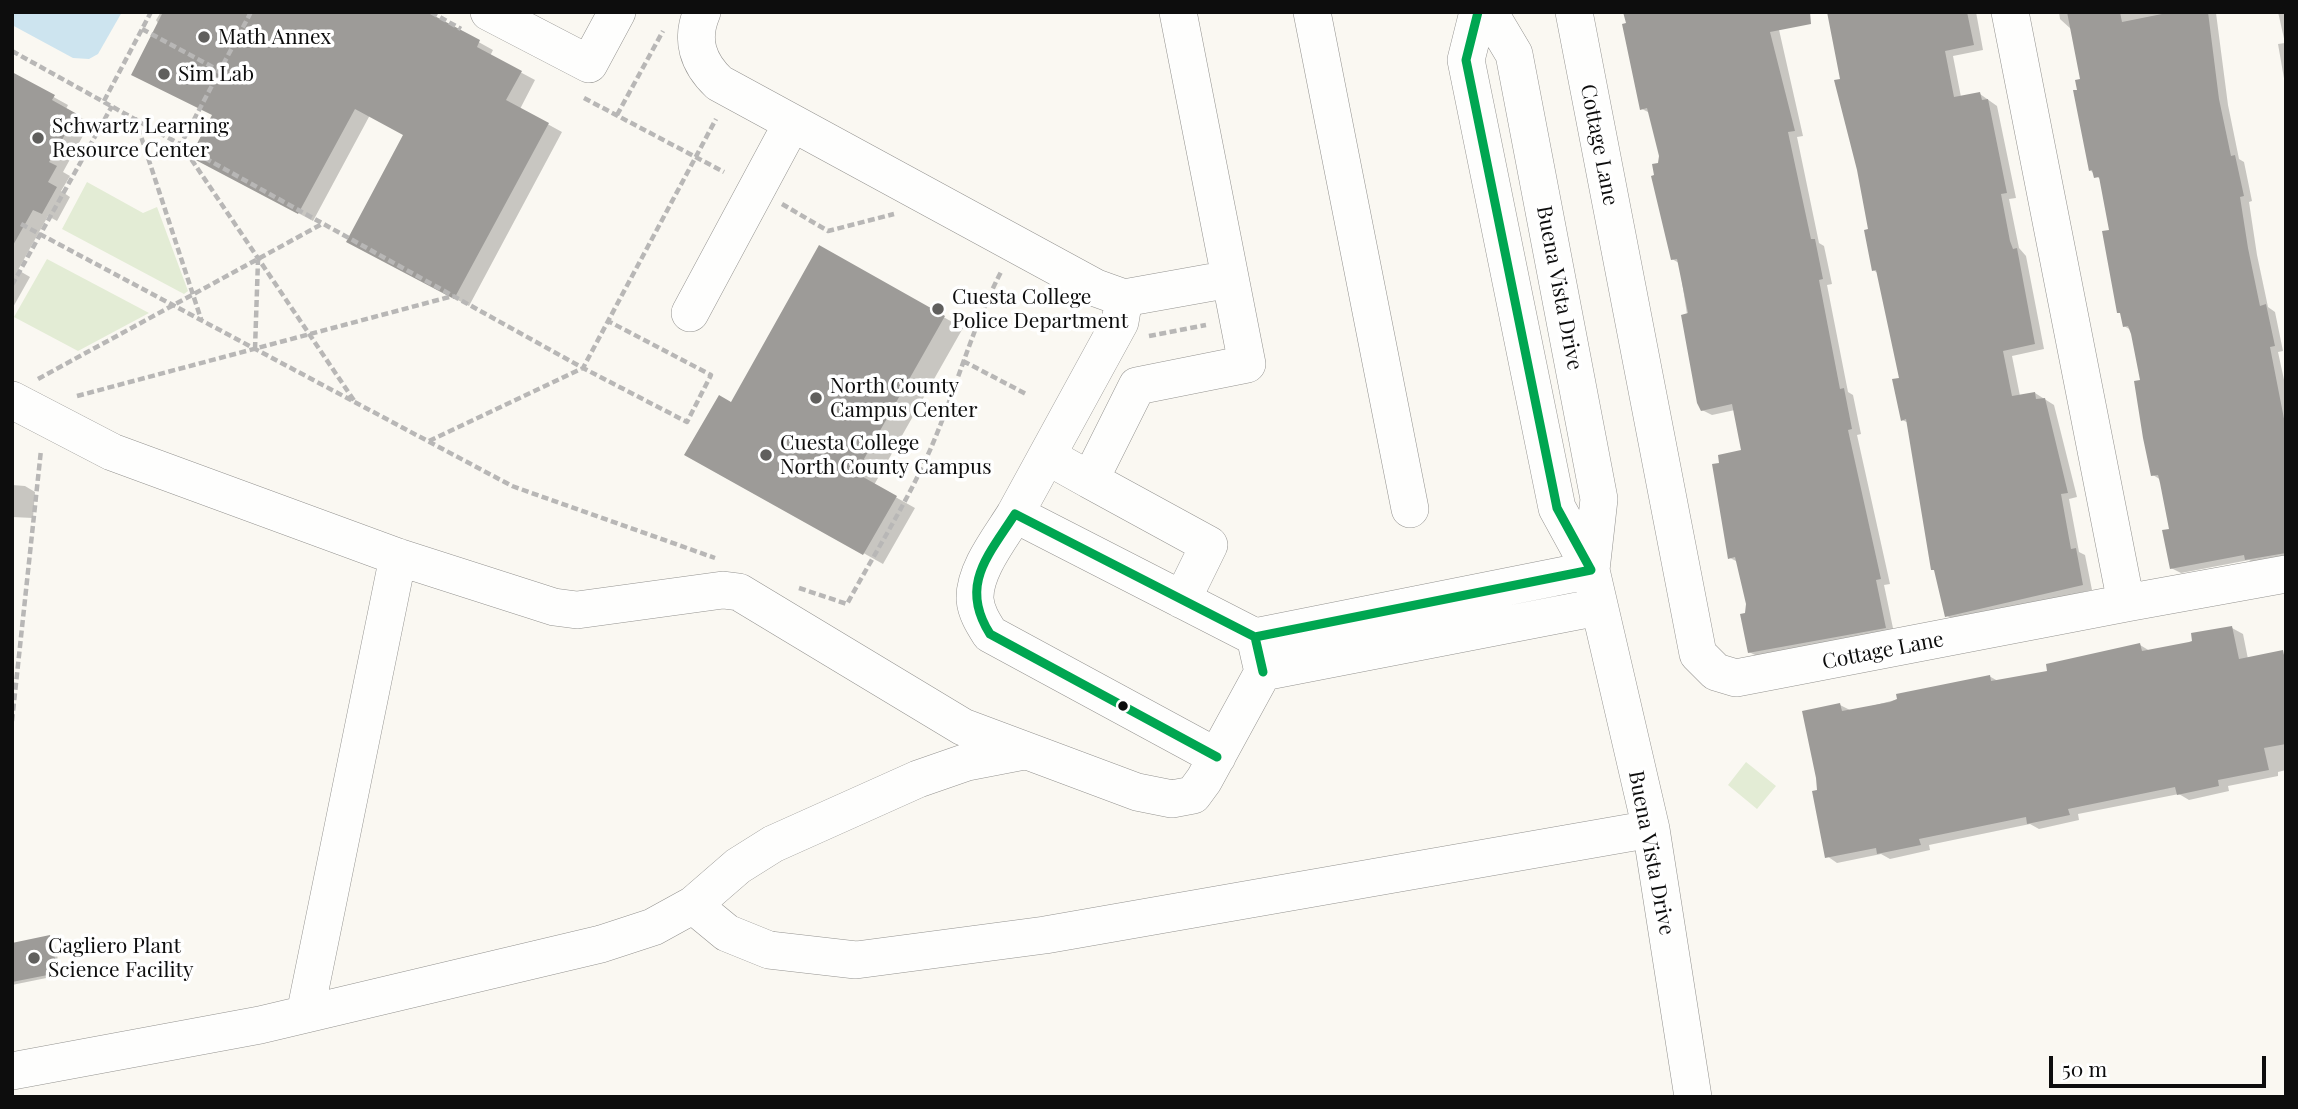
<!DOCTYPE html>
<style>
body{margin:0}
#map{position:relative;width:2298px;height:1109px;overflow:hidden;background:#faf8f2;font-family:"Playfair Display",serif}
canvas{display:block}
.frame{position:absolute;inset:0;border:14px solid #0d0d0d;pointer-events:none}
.scale{position:absolute;left:2049px;top:1056px;width:217px;height:32px;box-sizing:border-box;border:4px solid #0d0d0d;border-top:0;padding-left:9px;font-size:21px;line-height:24px;white-space:nowrap;color:#0d0d0d;-webkit-text-stroke:5px #fff;paint-order:stroke}
</style>
<div id="map">
<canvas width="2298" height="1109"></canvas>
<div class="frame"></div>
<div class="scale">50 m</div>
</div>
<script>
const context = document.querySelector('canvas').getContext('2d');
context.lineJoin = 'round';
function fillPath(path, color) { context.fillStyle = color; context.fill(path, 'evenodd'); }
function stroke(path, color, width, dash) { context.strokeStyle = color; context.lineWidth = width; context.lineCap = dash ? 'butt' : 'round'; context.setLineDash(dash || []); context.stroke(path); }
function label(font, color, halo, rows, align = 'center') {
  context.font = font + ' "Playfair Display",serif'; context.lineWidth = 7; context.setLineDash([]); context.textBaseline = 'middle'; context.strokeStyle = halo; context.fillStyle = color; for (const [text, x, y, turn = 0] of rows) {
    context.save(); context.translate(x, y); context.rotate((+turn || 0) * Math.PI / 180); context.textAlign = isNaN(turn) ? turn : align; if (halo) context.strokeText(text, 0, 0); context.fillText(text, 0, 0); context.restore();
  }
}
fillPath(new Path2D(`
 M 87,182 L 143,213 L 157,207 L 188,291 L 184,294 L 62,229 Z
 M 47,259 L 149,313 L 78,351 L 14,317 Z
 M 1746,762 L 1776,786 L 1757,809 L 1728,785 Z`), '#e3ecd5');
fillPath(new Path2D(`
 M 12,12 L 122,12 L 98,54 L 89,59 L 73,58 L 12,25 Z`), '#cde4ef');
fillPath(new Path2D(`
 M 161,12 L 424,12 L 493,50 L 490,56 L 535,80 L 520,109 L 562,132 L 469,306 L 362,249 L 406,135 L 370,115 L 313,221 L 207,164 L 214,116 L 156,20 Z
 M 1775,12 L 1803,136 L 1797,137 L 1819,243 L 1824,246 L 1832,284 L 1827,285 L 1848,392 L 1853,395 L 1861,434 L 1857,435 L 1890,584 L 1884,585 L 1894,633 L 1759,657 L 1749,652 L 1748,604 L 1738,562 L 1730,558 L 1743,452 L 1735,410 L 1712,415 L 1702,410 L 1679,263 L 1672,259 L 1656,177 L 1661,156 L 1650,113 L 1642,109 Z
 M 1829,12 L 1976,12 L 1983,50 L 1953,56 L 1961,97 L 1980,94 L 1997,106 L 2016,198 L 2009,199 L 2019,248 L 2026,256 L 2044,349 L 2012,356 L 2020,396 L 2035,393 L 2054,405 L 2077,497 L 2069,499 L 2079,552 L 2085,555 L 2092,590 L 1955,621 L 1946,615 L 1937,572 L 1932,569 L 1909,423 L 1902,420 L 1901,379 L 1878,273 L 1873,270 L 1870,231 Z
 M 2059,12 L 2216,13 L 2228,105 L 2239,159 L 2244,162 L 2252,201 L 2249,202 L 2257,255 L 2268,307 L 2275,312 L 2283,351 L 2278,352 L 2286,389 L 2286,559 L 2256,564 L 2249,560 L 2181,573 L 2171,568 L 2171,530 L 2161,480 L 2153,475 L 2142,381 L 2131,330 L 2124,326 L 2122,314 L 2118,312 L 2111,232 L 2101,180 L 2090,170 L 2079,91 L 2082,81 L 2072,30 L 2060,19 Z
 M 2278,12 L 2286,12 L 2286,90 L 2278,44 L 2285,43 Z
 M 12,74 L 68,105 L 66,109 L 90,123 L 63,172 L 70,176 L 61,191 L 70,197 L 57,221 L 48,216 L 18,270 L 30,277 L 12,309 Z
 M 820,248 L 963,328 L 874,485 L 915,508 L 883,564 L 687,454 L 732,404 Z
 M 12,485 L 25,486 L 35,492 L 33,518 L 12,517 Z
 M 2232,628 L 2243,634 L 2248,659 L 2286,654 L 2286,770 L 2278,772 L 2278,776 L 2228,786 L 2229,791 L 2189,800 L 2179,794 L 2078,814 L 2079,820 L 2039,829 L 2030,824 L 1929,845 L 1930,850 L 1890,859 L 1881,854 L 1837,863 L 1827,856 L 1819,791 L 1840,705 L 1852,711 L 1989,676 L 1998,681 L 2049,672 L 2140,645 L 2150,651 L 2189,644 Z
 M 50,937 L 54,940 L 61,975 L 12,985 L 12,945 Z`), '#0003');
fillPath(new Path2D(`
 M 163,12 L 427,12 L 480,40 L 477,47 L 522,71 L 506,100 L 549,123 L 454,299 L 346,242 L 403,135 L 355,109 L 298,214 L 190,157 L 212,115 L 131,75 Z
 M 1623,12 L 1810,12 L 1811,24 L 1770,32 L 1795,131 L 1788,132 L 1811,239 L 1815,239 L 1823,279 L 1819,280 L 1840,389 L 1844,388 L 1852,429 L 1848,430 L 1881,579 L 1876,580 L 1886,628 L 1748,653 L 1740,614 L 1745,613 L 1746,604 L 1735,557 L 1728,559 L 1712,464 L 1719,463 L 1718,455 L 1741,450 L 1732,404 L 1701,411 L 1697,403 L 1681,315 L 1688,313 L 1677,259 L 1671,260 L 1651,176 L 1654,175 L 1652,164 L 1658,163 L 1659,156 L 1647,108 L 1640,110 L 1622,24 L 1626,23 Z
 M 1827,12 L 1967,12 L 1974,45 L 1945,51 L 1954,97 L 1980,92 L 1982,100 L 1988,99 L 2007,193 L 2001,194 L 2010,241 L 2013,249 L 2017,248 L 2035,344 L 2003,351 L 2012,396 L 2035,392 L 2036,399 L 2045,398 L 2068,493 L 2061,494 L 2071,549 L 2076,548 L 2083,585 L 1945,617 L 1934,570 L 1931,570 L 1906,419 L 1901,421 L 1892,379 L 1899,378 L 1876,270 L 1872,271 L 1864,230 L 1868,229 L 1857,170 L 1834,80 L 1840,79 Z
 M 2067,12 L 2120,12 L 2122,22 L 2172,12 L 2208,12 L 2219,99 L 2231,156 L 2235,155 L 2244,196 L 2240,197 L 2248,248 L 2260,306 L 2266,304 L 2275,346 L 2270,347 L 2286,429 L 2286,553 L 2245,560 L 2244,555 L 2170,569 L 2162,530 L 2169,529 L 2160,483 L 2158,475 L 2151,476 L 2143,438 L 2134,381 L 2140,380 L 2131,334 L 2128,326 L 2123,327 L 2120,313 L 2117,313 L 2102,231 L 2109,230 L 2099,177 L 2094,178 L 2092,170 L 2089,171 L 2073,90 L 2077,90 L 2075,80 L 2080,79 Z
 M 12,72 L 55,95 L 52,100 L 77,114 L 49,162 L 57,166 L 48,182 L 57,187 L 42,214 L 33,210 L 12,247 Z
 M 819,245 L 945,316 L 856,473 L 897,496 L 863,555 L 684,455 L 719,395 L 731,402 Z
 M 2232,626 L 2239,659 L 2283,650 L 2286,666 L 2286,744 L 2264,748 L 2269,770 L 2218,780 L 2219,786 L 2177,795 L 2175,787 L 2068,809 L 2070,815 L 2027,824 L 2026,817 L 1919,839 L 1921,845 L 1877,854 L 1876,848 L 1825,858 L 1812,791 L 1817,790 L 1816,778 L 1802,711 L 1840,703 L 1842,711 L 1890,702 L 1897,699 L 1896,694 L 1990,675 L 1991,681 L 2047,671 L 2046,664 L 2140,643 L 2142,651 L 2189,642 L 2192,641 L 2191,633 Z
 M 50,935 L 58,973 L 12,982 L 12,943 Z`), '#9d9b98');
const minor = new Path2D(`
 M 489,12 L 589,64 L 617,12
 M 702,12 C 690,40 698,63 719,83 L 1096,288 L 1124,298 L 1230,279
 M 1312,12 L 1410,509
 M 1478,12 L 1466,60 L 1557,508 L 1591,570 L 1651,829 L 1693,1097
 M 1489,12 L 1514,54 L 1599,499 L 1591,570
 M 1574,12 L 1698,654 L 1716,672 L 1736,678 L 2126,603 L 2010,12
 M 690,313 L 791,125
 M 12,400 L 112,452 L 398,557 L 554,607 L 577,610 L 723,590 L 739,592 L 963,727 L 1137,792 L 1172,799 L 1193,795 L 1204,780 L 1263,672 L 1255,637 L 1591,570
 M 1047,456 L 1090,480 L 1137,386 L 1247,364 L 1178,12
 M 1090,480 L 1209,545 L 1182,600
 M 1015,514 L 1120,322 L 1124,298
 M 2126,603 L 2286,574
 M 1263,672 L 1598,607
 M 1217,757 L 990,634 C 983,623 976,612 975,599 C 974,570 1001,537 1015,514 L 1255,637
 M 693,905 L 727,933 L 769,950 L 856,960 L 1045,935 L 1651,829
 M 305,1014 L 398,557
 M 12,1071 L 260,1025 L 601,944 L 653,927 L 693,905 L 738,866 L 773,844 L 918,779 L 967,762 L 1024,751`);
stroke(minor, '#949390', 38);
stroke(new Path2D(`
 M 251,12 L 181,144 L 355,402
 M 431,12 L 461,29
 M 142,29 L 220,71
 M 12,51 L 583,368 L 687,422 L 711,375 L 608,321
 M 584,98 L 724,172
 M 104,101 L 151,12
 M 617,115 L 663,31
 M 135,118 L 201,319
 M 782,204 L 828,231 L 894,214
 M 21,224 L 512,486 L 715,558
 M 12,285 L 112,106
 M 1149,336 L 1206,325
 M 255,349 L 258,260
 M 963,361 L 1028,395
 M 38,379 L 322,224
 M 77,396 L 453,296
 M 429,441 L 583,368 L 716,119
 M 799,588 L 847,604 C 873,556 903,509 926,459 C 954,398 970,331 1001,272
 M 12,721 L 41,450`), '#b8b7b6', 4.5, [7, 3.5]);
stroke(minor, '#fefefd', 37);
stroke(new Path2D(`
 M 1478,12 L 1466,60 L 1557,508 L 1591,570
 M 1263,672 L 1255,637 L 1591,570
 M 1217,757 L 990,634 C 959,585 988,556 1015,514 L 1255,637`), '#00a651', 9);
for (const [x, y, r, color] of [
 [204,37,7,"#605f5d"],
 [164,74,7,"#605f5d"],
 [38,138,7,"#605f5d"],
 [938,309,7,"#605f5d"],
 [816,398,7,"#605f5d"],
 [766,455,7,"#605f5d"],
 [1123,706,6,"#0d0d0d"],
 [34,958,7,"#605f5d"]
]) { const dot = new Path2D(); dot.arc(x, y, r, 0, 2 * Math.PI); context.fillStyle = color; context.fill(dot); stroke(dot, '#fff', 2.5); }
label('21px', '#0d0d0d', '#fff', [
 ["Math Annex",218,37],
 ["Sim Lab",178,74],
 ["Schwartz Learning",52,126],
 ["Resource Center",52,150],
 ["Cuesta College",952,297],
 ["Police Department",952,321],
 ["North County",830,386],
 ["Campus Center",830,410],
 ["Cuesta College",780,443],
 ["North County Campus",780,467],
 ["Cagliero Plant",48,946],
 ["Science Facility",48,970]
], 'left');
label('21px', '#0d0d0d', '#fff', [
 ["Cottage Lane",1599,145,79],
 ["Buena Vista Drive",1559,288,79],
 ["Cottage Lane",1883,651,-11],
 ["Buena Vista Drive",1651,853,79]
]);
</script>
